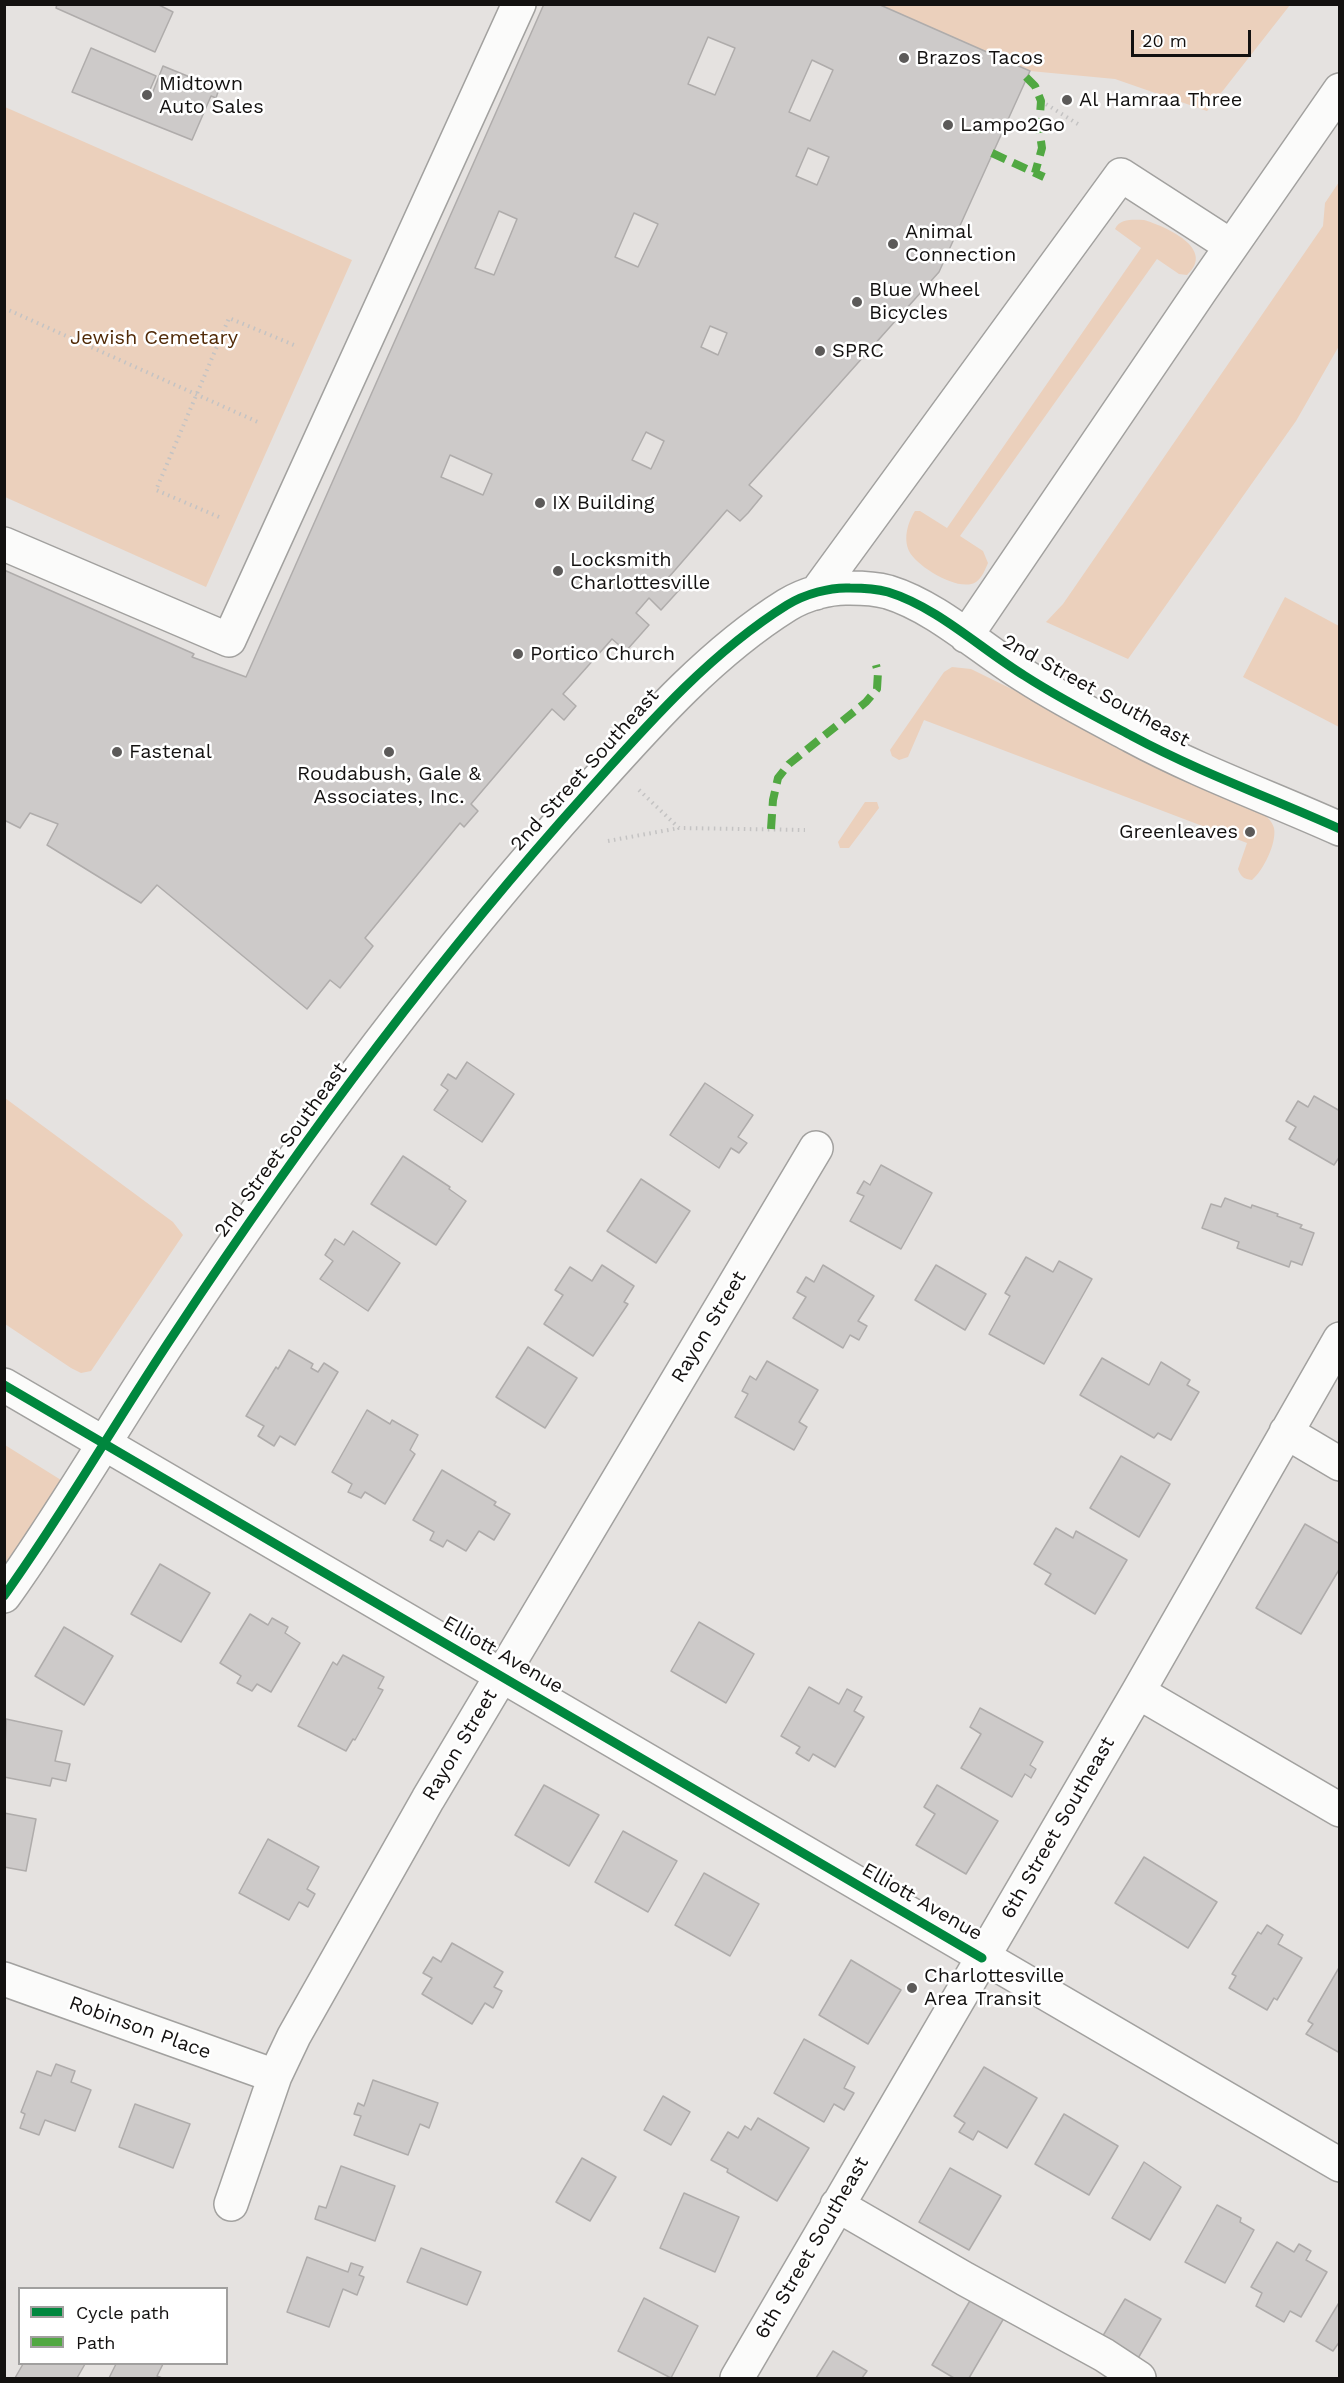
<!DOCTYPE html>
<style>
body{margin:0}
#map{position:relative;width:1344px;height:2383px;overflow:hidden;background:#e5e2e0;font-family:"Work Sans",sans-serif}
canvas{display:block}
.frame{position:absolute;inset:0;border:6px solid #131110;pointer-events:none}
.legend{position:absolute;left:18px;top:2287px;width:210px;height:78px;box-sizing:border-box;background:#fff;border:2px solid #a1a09f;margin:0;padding:8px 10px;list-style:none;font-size:18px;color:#131110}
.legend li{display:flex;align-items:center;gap:12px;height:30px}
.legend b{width:30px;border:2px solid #a1a09f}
.scale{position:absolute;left:1131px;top:30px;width:120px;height:27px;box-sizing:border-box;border:3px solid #131110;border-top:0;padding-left:8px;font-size:18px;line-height:21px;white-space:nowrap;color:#131110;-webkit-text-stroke:4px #fff;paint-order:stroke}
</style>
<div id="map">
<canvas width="1344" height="2383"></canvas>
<div class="frame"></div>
<ul class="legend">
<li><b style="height:8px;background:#00873e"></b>Cycle path</li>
<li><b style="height:8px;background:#51a842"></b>Path</li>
</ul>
<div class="scale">20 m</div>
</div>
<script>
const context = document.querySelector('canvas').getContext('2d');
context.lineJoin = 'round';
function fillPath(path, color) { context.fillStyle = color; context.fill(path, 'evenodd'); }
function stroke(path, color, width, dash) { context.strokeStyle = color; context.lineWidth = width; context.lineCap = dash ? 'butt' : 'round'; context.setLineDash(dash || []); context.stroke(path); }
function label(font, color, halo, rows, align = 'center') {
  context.font = font + ' "Work Sans",sans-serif'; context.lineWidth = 5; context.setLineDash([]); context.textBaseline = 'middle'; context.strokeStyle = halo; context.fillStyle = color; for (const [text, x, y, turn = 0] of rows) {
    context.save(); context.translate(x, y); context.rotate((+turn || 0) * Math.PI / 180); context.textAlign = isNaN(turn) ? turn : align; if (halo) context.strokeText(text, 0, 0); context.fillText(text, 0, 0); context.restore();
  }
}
fillPath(new Path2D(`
 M 878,5 L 1290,5 L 1207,111 L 1115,79 L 1030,71 Z
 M 5,107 L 352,260 L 206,587 L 5,497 Z
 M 1339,182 L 1339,346 L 1296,421 L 1128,659 L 1046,622 L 1063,604 L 1323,226 L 1325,203 Z
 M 1144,220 C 1164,226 1217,248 1187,275 L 1179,274 L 1157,259 L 960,536 L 983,551 L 988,563 C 985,570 982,578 976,582 C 959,593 916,566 909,551 C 903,538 908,522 915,511 L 920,511 L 947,528 L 1141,248 L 1115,229 C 1120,218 1134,220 1144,220 Z
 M 1285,597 L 1339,626 L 1339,727 L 1243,677 Z
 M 952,667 L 971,669 L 1262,812 C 1267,817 1272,821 1274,828 C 1277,843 1263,871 1252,880 C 1244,879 1241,877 1238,869 L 1247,843 L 924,720 L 908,757 L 899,760 L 892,756 L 890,750 L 944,672 Z
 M 865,802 L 877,802 L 879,808 L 849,848 L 840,848 L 838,842 Z
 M 5,1098 L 173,1222 L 183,1235 L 91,1371 L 81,1373 L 71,1368 L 5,1324 Z
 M 5,1445 L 61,1480 L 5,1567 Z`), '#ebd0bc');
const building = new Path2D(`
 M 57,4 L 157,4 L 173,12 L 155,52 L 56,8 Z
 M 544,4 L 878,4 L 1030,71 L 939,272 L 749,485 L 762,496 L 748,513 L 740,521 L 727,510 L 669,577 L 681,588 L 661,610 L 649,598 L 636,613 L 649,625 L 626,651 L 612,639 L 563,694 L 576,706 L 564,720 L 552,709 L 471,804 L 478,811 L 464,827 L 460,823 L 365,938 L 373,946 L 340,988 L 330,980 L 307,1009 L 157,885 L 141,903 L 47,845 L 58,824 L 30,813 L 20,828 L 4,820 L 4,570 L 192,653 L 194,654 L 192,657 L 246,677 ZM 708,37 L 735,48 L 715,95 L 688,84 ZM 812,60 L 833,70 L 810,121 L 789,112 ZM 808,148 L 829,157 L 817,185 L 796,176 ZM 499,211 L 517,219 L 494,275 L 475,268 ZM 634,213 L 658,224 L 638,267 L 615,257 ZM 710,326 L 727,333 L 718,355 L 701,347 ZM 646,432 L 664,441 L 651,469 L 632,460 ZM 450,455 L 492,474 L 483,495 L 441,477 Z
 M 91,48 L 156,76 L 149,92 L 152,94 L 163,66 L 219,89 L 216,98 L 211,96 L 192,140 L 72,92 Z
 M 467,1062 L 514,1094 L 482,1142 L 434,1110 L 448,1090 L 441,1085 L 448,1074 L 456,1079 Z
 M 705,1083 L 753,1115 L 738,1137 L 747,1143 L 739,1153 L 731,1148 L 719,1168 L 670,1135 Z
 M 1314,1096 L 1340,1111 L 1340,1156 L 1334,1165 L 1289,1139 L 1296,1127 L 1286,1121 L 1298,1101 L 1308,1107 Z
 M 403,1156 L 450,1187 L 449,1189 L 466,1201 L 436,1245 L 371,1204 Z
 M 881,1165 L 932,1193 L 901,1249 L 850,1221 L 864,1196 L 857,1193 L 864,1181 L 870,1185 Z
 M 641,1179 L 690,1211 L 656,1263 L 607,1231 Z
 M 1225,1198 L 1251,1208 L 1252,1205 L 1278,1214 L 1277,1216 L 1302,1225 L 1300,1228 L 1314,1233 L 1302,1265 L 1291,1261 L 1289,1267 L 1237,1248 L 1239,1242 L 1202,1228 L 1211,1204 L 1221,1207 Z
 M 353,1231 L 400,1263 L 368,1311 L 320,1279 L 333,1261 L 325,1255 L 335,1239 L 344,1245 Z
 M 1026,1257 L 1053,1272 L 1059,1261 L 1092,1279 L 1044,1364 L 989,1334 L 1010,1296 L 1005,1293 Z
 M 602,1265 L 634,1286 L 624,1302 L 628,1304 L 593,1356 L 544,1324 L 563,1295 L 555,1290 L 570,1267 L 592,1281 Z
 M 823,1265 L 874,1296 L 858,1321 L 867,1326 L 859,1340 L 850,1335 L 843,1348 L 793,1318 L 806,1297 L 797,1292 L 806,1277 L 814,1282 Z
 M 936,1265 L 986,1294 L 965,1330 L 915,1300 Z
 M 528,1347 L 577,1378 L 545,1428 L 496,1397 Z
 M 289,1350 L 313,1364 L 311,1368 L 318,1372 L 324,1363 L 338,1372 L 295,1445 L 280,1436 L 274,1446 L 258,1436 L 264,1426 L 246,1416 L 276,1367 L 278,1369 Z
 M 1102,1358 L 1149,1385 L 1161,1362 L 1190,1380 L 1187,1385 L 1199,1392 L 1171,1440 L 1158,1433 L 1154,1438 L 1080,1395 Z
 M 767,1361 L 818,1390 L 799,1422 L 807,1427 L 794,1450 L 735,1417 L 748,1394 L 742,1391 L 750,1376 L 756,1380 Z
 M 367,1410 L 390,1424 L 392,1420 L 418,1435 L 410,1450 L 415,1454 L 385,1504 L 365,1492 L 361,1498 L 348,1492 L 352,1484 L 332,1472 Z
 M 1121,1456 L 1170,1484 L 1139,1537 L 1090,1508 Z
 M 442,1470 L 496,1502 L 494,1505 L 510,1514 L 494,1540 L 479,1531 L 466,1551 L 447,1540 L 443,1547 L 430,1540 L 434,1532 L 413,1520 Z
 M 1305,1524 L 1340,1544 L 1340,1568 L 1301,1634 L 1256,1608 Z
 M 1056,1528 L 1073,1538 L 1076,1531 L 1127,1560 L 1095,1614 L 1045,1584 L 1051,1574 L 1034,1564 Z
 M 160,1564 L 210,1593 L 181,1642 L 131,1614 Z
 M 250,1614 L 268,1625 L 272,1618 L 288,1627 L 285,1633 L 300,1643 L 271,1692 L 257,1684 L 252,1691 L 237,1683 L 241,1676 L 220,1663 Z
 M 699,1622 L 754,1654 L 726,1703 L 671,1671 Z
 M 64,1627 L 113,1656 L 84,1705 L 35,1676 Z
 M 343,1655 L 384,1677 L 378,1688 L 383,1690 L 355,1740 L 353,1739 L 346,1751 L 298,1726 L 333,1662 L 337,1665 Z
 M 809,1687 L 839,1704 L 847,1689 L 862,1697 L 854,1711 L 864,1717 L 835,1767 L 813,1754 L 809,1761 L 796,1753 L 800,1747 L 781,1736 Z
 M 980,1708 L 1043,1742 L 1030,1765 L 1036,1769 L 1031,1778 L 1025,1774 L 1012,1797 L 961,1768 L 981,1734 L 970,1727 Z
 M 6,1719 L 62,1731 L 55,1761 L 70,1764 L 66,1781 L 52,1778 L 50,1786 L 4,1777 Z
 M 544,1785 L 599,1815 L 569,1866 L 515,1835 Z
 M 937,1785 L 998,1821 L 966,1874 L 916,1845 L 935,1814 L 924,1807 Z
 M 4,1813 L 36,1819 L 26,1871 L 4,1867 Z
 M 623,1831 L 677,1861 L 648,1912 L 595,1882 Z
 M 268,1839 L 319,1867 L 307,1889 L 315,1894 L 308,1907 L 299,1902 L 289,1920 L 239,1893 Z
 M 1144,1857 L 1217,1902 L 1188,1948 L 1115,1903 Z
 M 704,1873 L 759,1904 L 730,1956 L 675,1925 Z
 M 1267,1925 L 1283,1935 L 1278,1944 L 1302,1958 L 1277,2000 L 1274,1998 L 1267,2010 L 1229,1988 L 1236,1976 L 1232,1974 L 1258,1932 L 1261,1934 Z
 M 452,1943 L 503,1972 L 494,1987 L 502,1991 L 493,2008 L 485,2003 L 472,2024 L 422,1994 L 432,1978 L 423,1973 L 433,1957 L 441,1962 Z
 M 851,1960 L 901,1990 L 868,2044 L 819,2015 Z
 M 1340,1966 L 1340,2053 L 1306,2034 L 1313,2024 L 1308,2021 Z
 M 804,2039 L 855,2067 L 844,2088 L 854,2093 L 844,2110 L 834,2104 L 824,2122 L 774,2093 Z
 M 56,2064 L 75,2071 L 71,2082 L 91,2090 L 75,2131 L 45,2120 L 39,2135 L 20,2128 L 25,2114 L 21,2112 L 37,2071 L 51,2076 Z
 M 984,2067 L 1037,2098 L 1007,2148 L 978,2131 L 973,2140 L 959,2132 L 965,2123 L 954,2116 Z
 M 373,2080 L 438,2103 L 429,2128 L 420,2124 L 408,2155 L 354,2135 L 361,2116 L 354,2114 L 358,2103 L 364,2106 Z
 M 663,2096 L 690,2112 L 671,2145 L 644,2130 Z
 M 135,2104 L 190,2124 L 173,2168 L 119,2147 Z
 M 1064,2114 L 1118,2146 L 1089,2195 L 1035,2164 Z
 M 758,2118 L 809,2148 L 777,2201 L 727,2172 L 728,2169 L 711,2160 L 728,2132 L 738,2138 L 745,2126 L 751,2130 Z
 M 582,2158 L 616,2177 L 590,2221 L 556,2202 Z
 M 1144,2162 L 1181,2187 L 1150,2240 L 1112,2218 Z
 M 341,2166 L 395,2186 L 375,2241 L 315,2219 L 319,2206 L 326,2208 Z
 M 950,2168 L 1001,2196 L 969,2250 L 919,2222 Z
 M 684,2193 L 739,2217 L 715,2272 L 660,2248 Z
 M 1217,2205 L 1241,2218 L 1240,2222 L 1254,2230 L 1225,2283 L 1185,2262 Z
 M 1277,2242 L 1294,2252 L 1299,2244 L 1311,2251 L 1306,2260 L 1327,2272 L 1301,2317 L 1290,2311 L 1284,2322 L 1256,2306 L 1262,2293 L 1251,2287 Z
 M 421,2248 L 481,2272 L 467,2305 L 407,2282 Z
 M 307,2257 L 348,2272 L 351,2263 L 363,2267 L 359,2275 L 364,2277 L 357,2295 L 343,2289 L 329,2327 L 287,2312 Z
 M 644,2298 L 698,2326 L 671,2378 L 618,2351 Z
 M 971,2299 L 1004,2318 L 969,2378 L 954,2378 L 932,2365 Z
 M 1125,2299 L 1161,2319 L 1137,2360 L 1101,2339 Z
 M 1340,2301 L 1340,2341 L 1333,2351 L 1316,2341 Z
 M 833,2351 L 867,2371 L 862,2378 L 816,2378 Z
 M 23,2364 L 85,2364 L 77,2378 L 15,2378 Z
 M 116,2364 L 163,2364 L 157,2376 L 162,2378 L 109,2378 Z`);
fillPath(building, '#cdcac9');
stroke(building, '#afacab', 1.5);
const minor = new Path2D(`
 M 4,544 L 229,640 L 519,4
 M 816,593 L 1121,175 L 1231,246
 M 966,636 L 1201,290 L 1340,90
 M 4,1385 L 1340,2165
 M 1286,1432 L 1340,1464
 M 4,1596 C 65,1511 116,1421 174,1334 C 299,1144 435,961 587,792 C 647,725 710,653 787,605 C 805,594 830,587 850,588 C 862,588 877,589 888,592 C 937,607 981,649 1025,676 C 1059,698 1096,717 1132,736 C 1199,772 1271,798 1340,829
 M 1138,1692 L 1340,1810
 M 4,1979 L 275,2076
 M 231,2204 L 275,2076 L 294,2036 L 428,1799 L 816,1148
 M 837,2205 L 965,2279 L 1104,2355 L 1139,2378
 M 737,2378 L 1138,1692 L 1340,1339`);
stroke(minor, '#a2a19f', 36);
stroke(new Path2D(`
 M 1041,101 L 1081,126
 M 4,308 L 260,423
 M 219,517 L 156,490 L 229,318 L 294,345
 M 639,790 L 679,828 L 805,830
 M 608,841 L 679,828`), '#c4c3c3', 4, [1.5, 4.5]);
stroke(minor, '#fbfbfa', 33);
stroke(new Path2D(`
 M 1026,77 L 1035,86 L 1041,101 L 1039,128 L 1042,148 L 1035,173
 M 992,153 L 1044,177
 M 771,829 L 773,800 L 778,778 L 789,764 L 866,702 L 877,689 L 878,672 L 876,665`), '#51a842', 8, [15, 8]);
stroke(new Path2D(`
 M 4,1385 L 982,1958
 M 4,1596 C 65,1511 116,1421 174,1334 C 299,1144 435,961 587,792 C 647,725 710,653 787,605 C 805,594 830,587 850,588 C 862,588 877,589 888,592 C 937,607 981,649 1025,676 C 1059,698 1096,717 1132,736 C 1199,772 1271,798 1340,829`), '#00873e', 9);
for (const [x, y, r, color] of [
 [904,58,6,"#5c5a59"],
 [147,95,6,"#5c5a59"],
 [1067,100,6,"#5c5a59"],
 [948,125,6,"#5c5a59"],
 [893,244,6,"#5c5a59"],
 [857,302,6,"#5c5a59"],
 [820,351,6,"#5c5a59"],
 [540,503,6,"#5c5a59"],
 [558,571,6,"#5c5a59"],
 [518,654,6,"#5c5a59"],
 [117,752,6,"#5c5a59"],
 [389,752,6,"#5c5a59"],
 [1250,832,6,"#5c5a59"],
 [912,1988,6,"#5c5a59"]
]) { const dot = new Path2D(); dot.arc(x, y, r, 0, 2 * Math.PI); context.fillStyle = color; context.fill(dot); stroke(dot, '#fff', 2); }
label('20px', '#131110', '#fff', [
 ["Brazos Tacos",916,58],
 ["Midtown",159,84],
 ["Auto Sales",159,107],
 ["Al Hamraa Three",1079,100],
 ["Lampo2Go",960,125],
 ["Animal",905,232],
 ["Connection",905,255],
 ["Blue Wheel",869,290],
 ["Bicycles",869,313],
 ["SPRC",832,351],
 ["IX Building",552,503],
 ["Locksmith",570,560],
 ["Charlottesville",570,583],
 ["Portico Church",530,654],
 ["Fastenal",129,752],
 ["Roudabush, Gale &",389,774,"center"],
 ["Associates, Inc.",389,797,"center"],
 ["Greenleaves",1238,832,"right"],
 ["Charlottesville",924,1976],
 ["Area Transit",924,1999]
], 'left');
label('20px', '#512a07', '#fff', [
 ["Jewish Cemetary",154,338]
]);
label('20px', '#131110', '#fff', [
 ["2nd Street Southeast",1096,691,29],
 ["2nd Street Southeast",585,770,-48],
 ["2nd Street Southeast",281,1150,-54],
 ["Rayon Street",709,1327,-59],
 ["Elliott Avenue",503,1655,30],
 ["Rayon Street",460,1745,-59],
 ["6th Street Southeast",1058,1828,-60],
 ["Elliott Avenue",922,1902,30],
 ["Robinson Place",140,2028,20],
 ["6th Street Southeast",812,2248,-60]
]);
</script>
